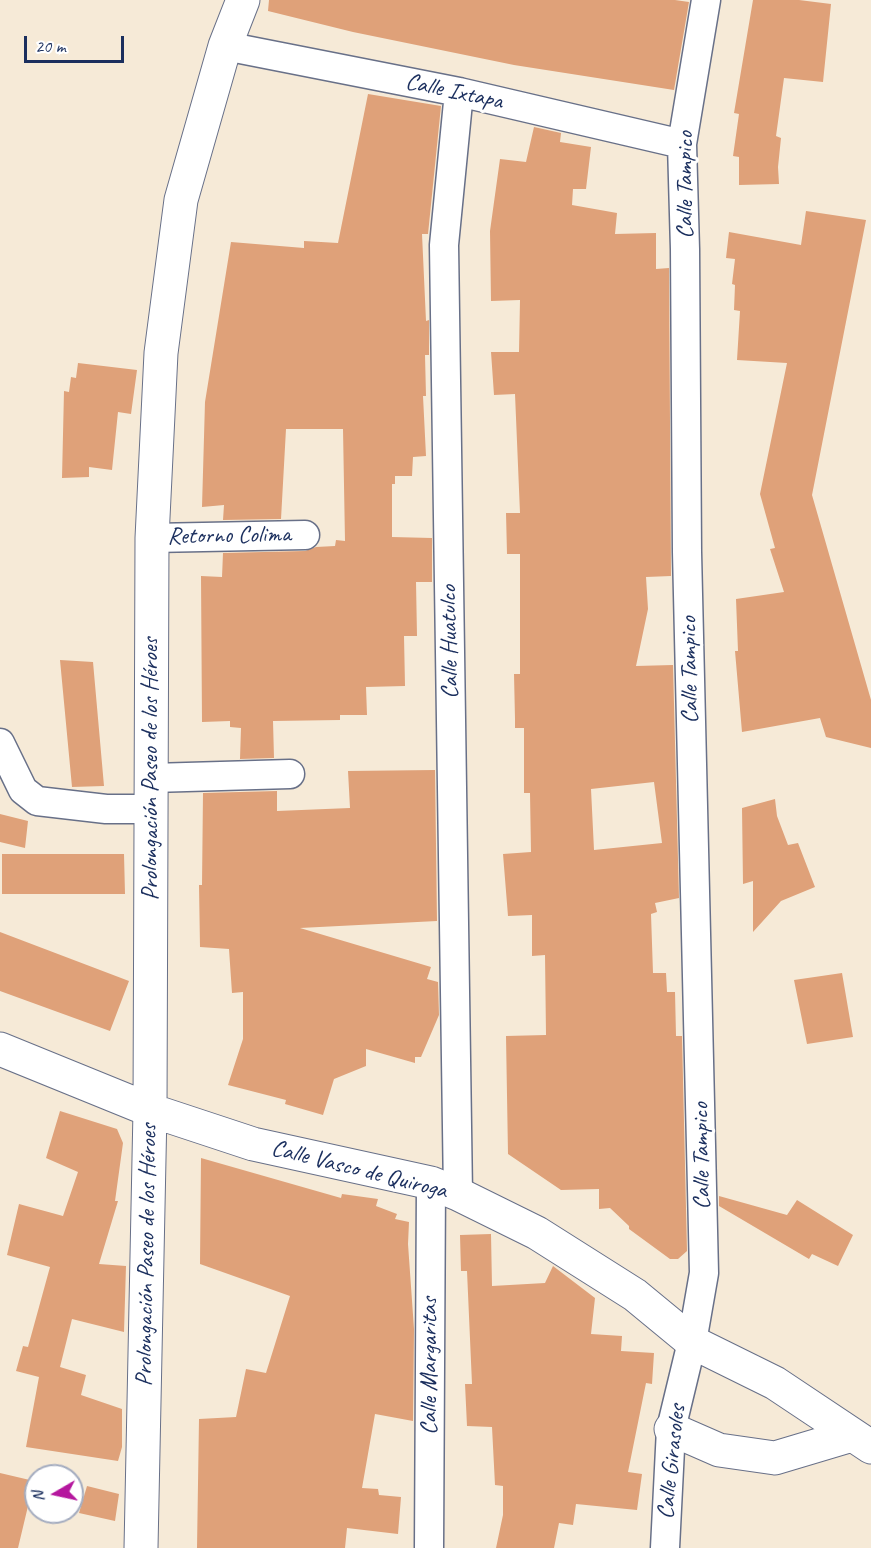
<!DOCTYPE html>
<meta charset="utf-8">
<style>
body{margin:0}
#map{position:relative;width:871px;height:1548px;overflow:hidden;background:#f6ead7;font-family:Caveat,sans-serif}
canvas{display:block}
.north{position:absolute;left:24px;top:1464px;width:60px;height:60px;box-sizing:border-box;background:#fff;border:2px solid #a4acbf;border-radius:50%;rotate:261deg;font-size:16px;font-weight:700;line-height:24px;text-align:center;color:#1b2f5e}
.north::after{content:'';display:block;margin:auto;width:21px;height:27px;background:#b5179e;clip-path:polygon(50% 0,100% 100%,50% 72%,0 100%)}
.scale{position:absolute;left:24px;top:36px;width:100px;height:27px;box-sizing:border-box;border:3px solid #1b2f5e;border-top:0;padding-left:8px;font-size:18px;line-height:21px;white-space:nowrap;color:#1b2f5e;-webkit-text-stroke:4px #fff;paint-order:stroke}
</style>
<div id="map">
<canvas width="871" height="1548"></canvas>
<div class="north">N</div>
<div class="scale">20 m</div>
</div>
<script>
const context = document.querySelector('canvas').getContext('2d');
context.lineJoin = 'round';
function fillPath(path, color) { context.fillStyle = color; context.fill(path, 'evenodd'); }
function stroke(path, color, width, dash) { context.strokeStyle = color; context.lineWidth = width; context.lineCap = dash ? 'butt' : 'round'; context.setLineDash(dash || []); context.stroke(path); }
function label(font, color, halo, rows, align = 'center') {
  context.font = font + ' Caveat,sans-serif'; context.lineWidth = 6; context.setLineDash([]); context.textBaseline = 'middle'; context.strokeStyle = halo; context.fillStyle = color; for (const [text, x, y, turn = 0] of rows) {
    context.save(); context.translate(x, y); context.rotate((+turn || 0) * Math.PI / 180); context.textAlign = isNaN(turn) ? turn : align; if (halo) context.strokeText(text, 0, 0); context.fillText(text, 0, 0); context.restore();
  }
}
fillPath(new Path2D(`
 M 269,0 L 675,0 L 689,2 L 674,90 L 514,65 L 353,32 L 268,11 Z
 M 753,0 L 799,0 L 831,4 L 823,82 L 784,78 L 776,136 L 781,138 L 778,167 L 779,184 L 739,185 L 739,157 L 733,156 L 739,114 L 734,113 Z
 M 368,94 L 441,106 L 428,234 L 422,234 L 426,321 L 429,320 L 429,355 L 425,355 L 426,396 L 423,396 L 426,456 L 413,457 L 412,476 L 395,476 L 395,484 L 392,484 L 392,537 L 432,538 L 432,582 L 416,582 L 417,636 L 404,636 L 405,686 L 366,687 L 367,715 L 340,715 L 340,720 L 273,721 L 274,758 L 240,759 L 241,728 L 230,727 L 230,721 L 202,722 L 201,576 L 222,577 L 223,553 L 305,551 L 316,547 L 335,546 L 336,540 L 345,541 L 343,429 L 286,429 L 281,519 L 223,520 L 224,505 L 202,507 L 205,402 L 231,242 L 304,248 L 304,241 L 338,243 Z
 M 534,127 L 561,133 L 560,142 L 591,147 L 586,189 L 573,189 L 572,205 L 617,213 L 615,234 L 656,233 L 656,269 L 669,268 L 671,576 L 646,577 L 648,609 L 636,666 L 673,665 L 679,898 L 655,903 L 657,912 L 651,914 L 653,973 L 666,973 L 667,992 L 675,992 L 676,1036 L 682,1036 L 687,1251 L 678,1259 L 670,1259 L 629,1229 L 629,1226 L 610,1208 L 599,1209 L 599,1189 L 561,1190 L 508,1154 L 506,1036 L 546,1035 L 545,955 L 532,956 L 532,915 L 508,916 L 503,854 L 531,852 L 530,793 L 524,793 L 524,728 L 515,728 L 515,719 L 514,674 L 520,674 L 520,554 L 507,554 L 506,513 L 520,513 L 515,394 L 494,395 L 491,352 L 519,352 L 520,300 L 491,301 L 490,231 L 500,159 L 526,162 ZM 654,782 L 662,843 L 594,850 L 591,789 Z
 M 806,211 L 866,220 L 812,495 L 871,700 L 871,748 L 826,737 L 820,718 L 742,732 L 735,651 L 738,651 L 736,599 L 784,592 L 770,549 L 775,548 L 760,494 L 787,363 L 737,360 L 740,311 L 734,310 L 735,285 L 732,284 L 735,259 L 726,258 L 729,232 L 801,245 Z
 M 78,363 L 137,370 L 131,414 L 118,412 L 112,470 L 89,467 L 89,477 L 62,478 L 64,391 L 69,392 L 71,377 L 76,378 Z
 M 60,660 L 93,662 L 104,786 L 72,787 Z
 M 435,770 L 437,921 L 300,928 L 431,967 L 427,979 L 438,982 L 439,1015 L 421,1057 L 415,1057 L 415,1063 L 366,1049 L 366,1066 L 334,1079 L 323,1115 L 285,1104 L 286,1100 L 228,1085 L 243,1039 L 243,992 L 232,993 L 229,949 L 200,947 L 199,885 L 202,885 L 203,793 L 277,791 L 277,811 L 350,808 L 348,771 Z
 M 775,799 L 777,816 L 788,845 L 798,843 L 815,887 L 781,901 L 753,932 L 753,881 L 743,884 L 742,808 Z
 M 0,814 L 28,821 L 25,848 L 0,842 Z
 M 2,854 L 124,854 L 125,894 L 2,894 Z
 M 0,932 L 129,981 L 110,1031 L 0,991 Z
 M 842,973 L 853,1037 L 807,1044 L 794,980 Z
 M 60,1111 L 117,1129 L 123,1143 L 115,1201 L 118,1201 L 99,1264 L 126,1266 L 124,1332 L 72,1319 L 60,1367 L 86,1375 L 81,1395 L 122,1409 L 122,1447 L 118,1461 L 26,1447 L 39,1377 L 16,1371 L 23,1346 L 28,1347 L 50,1267 L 7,1255 L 19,1204 L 63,1216 L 78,1172 L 46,1158 Z
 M 201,1158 L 341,1198 L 342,1194 L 378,1199 L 376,1206 L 397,1214 L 395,1219 L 409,1222 L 408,1244 L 414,1329 L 413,1421 L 375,1414 L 362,1488 L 378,1489 L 379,1495 L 401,1497 L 398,1534 L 347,1528 L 345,1548 L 197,1548 L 199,1419 L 236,1417 L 246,1369 L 266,1373 L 290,1296 L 200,1264 Z
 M 719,1196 L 787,1215 L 797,1200 L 853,1235 L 838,1266 L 812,1254 L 809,1259 L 719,1206 Z
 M 491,1234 L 492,1286 L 545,1283 L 553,1266 L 595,1298 L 591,1334 L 622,1336 L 621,1351 L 654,1353 L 652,1384 L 646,1383 L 628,1472 L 642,1474 L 637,1510 L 576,1504 L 573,1525 L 559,1523 L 554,1548 L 496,1548 L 503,1515 L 503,1486 L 495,1485 L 492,1427 L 467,1426 L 465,1384 L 472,1384 L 467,1271 L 461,1271 L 460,1235 Z
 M 0,1473 L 34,1481 L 18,1548 L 0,1548 Z
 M 87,1486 L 119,1494 L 115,1521 L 79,1513 Z`), '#dfa179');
const minor = new Path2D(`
 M 225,46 L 459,92 L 682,144
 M 152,538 L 305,535
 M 0,743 L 23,790 L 37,801 L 106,809 L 151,809
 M 152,778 L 290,774
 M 458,1194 L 444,245 L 459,92
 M 429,1548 L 431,1183
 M 665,1548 L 671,1429 L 692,1342 L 704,1273 L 687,552 L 685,249 L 682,144 L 706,0`);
const tertiary = new Path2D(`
 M 0,1049 L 150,1110 L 253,1144 L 431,1183 L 458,1194 L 537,1233 L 635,1295 L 692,1342 L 775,1383 L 871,1447
 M 671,1429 L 719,1450 L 775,1458 L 852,1435
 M 141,1548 L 150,1110 L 152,538 L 161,353 L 181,200 L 225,46 L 243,0`);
stroke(minor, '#687088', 31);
stroke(tertiary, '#687088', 35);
stroke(minor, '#fff', 28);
stroke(tertiary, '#fff', 33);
label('24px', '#1b2f5e', '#fff', [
 ["Calle Ixtapa",454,92,12],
 ["Calle Tampico",686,185,-90],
 ["Retorno Colima",229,536,-1],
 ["Calle Huatulco",450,642,-91],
 ["Calle Tampico",690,670,-91],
 ["Prolongación Paseo de los Héroes",151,769,-90],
 ["Calle Tampico",702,1156,-91],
 ["Calle Vasco de Quiroga",359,1170,14],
 ["Prolongación Paseo de los Héroes",147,1255,-89],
 ["Calle Margaritas",430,1366,-90],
 ["Calle Girasoles",672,1462,-84]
]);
</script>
